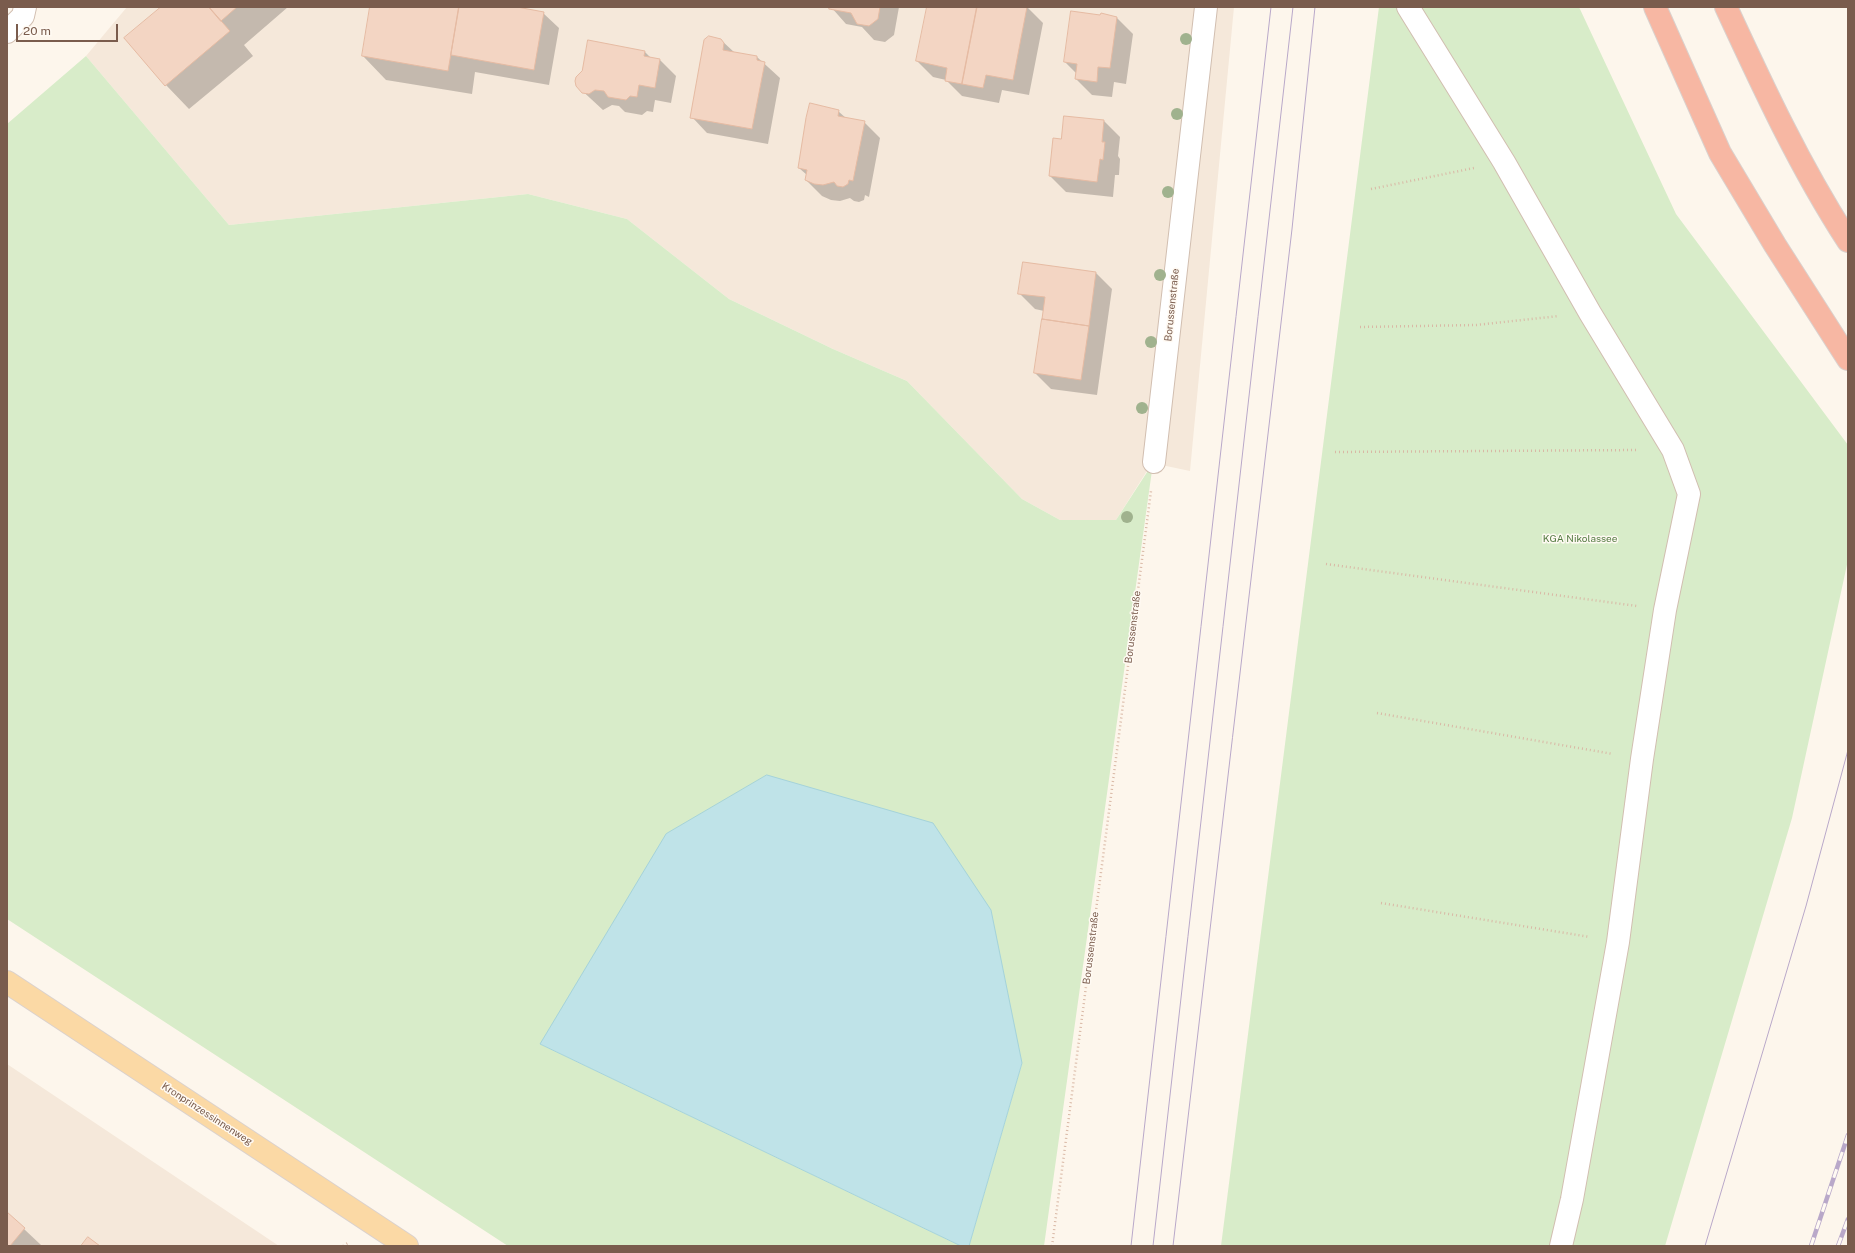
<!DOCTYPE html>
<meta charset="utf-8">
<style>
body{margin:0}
#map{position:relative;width:1855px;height:1253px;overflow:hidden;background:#fdf6ec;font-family:"Public Sans",sans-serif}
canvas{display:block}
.frame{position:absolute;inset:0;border:8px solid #7a5c4d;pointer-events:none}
.scale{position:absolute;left:16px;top:24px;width:102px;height:18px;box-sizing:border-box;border:2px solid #7a5c4d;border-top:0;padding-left:5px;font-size:12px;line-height:14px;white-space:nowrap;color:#7a5c4d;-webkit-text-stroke:3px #fffaf3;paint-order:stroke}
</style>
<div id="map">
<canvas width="1855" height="1253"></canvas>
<div class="frame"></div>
<div class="scale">20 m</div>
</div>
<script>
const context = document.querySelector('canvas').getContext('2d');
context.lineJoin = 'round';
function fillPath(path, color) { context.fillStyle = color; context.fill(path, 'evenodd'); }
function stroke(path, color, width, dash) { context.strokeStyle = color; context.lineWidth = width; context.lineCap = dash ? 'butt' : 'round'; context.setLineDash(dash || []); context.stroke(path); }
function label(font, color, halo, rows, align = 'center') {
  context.font = font + ' "Public Sans",sans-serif'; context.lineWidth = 3; context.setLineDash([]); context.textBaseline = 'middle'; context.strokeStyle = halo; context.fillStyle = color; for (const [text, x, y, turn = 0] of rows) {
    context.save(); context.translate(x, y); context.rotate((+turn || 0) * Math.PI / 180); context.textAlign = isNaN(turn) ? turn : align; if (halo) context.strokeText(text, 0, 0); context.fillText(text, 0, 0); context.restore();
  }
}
fillPath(new Path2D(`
 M 127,7 L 1234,7 L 1190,471 L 1152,463 L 1116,520 L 1060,520 L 1022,499 L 907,381 L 833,349 L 729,299 L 627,219 L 528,194 L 229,225 L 86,56 Z
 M 7,1064 L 279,1246 L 7,1246 Z`), '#f5e8da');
fillPath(new Path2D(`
 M 1379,7 L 1579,7 L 1676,214 L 1848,445 L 1848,560 L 1792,818 L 1665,1246 L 1221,1246 Z
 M 86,56 L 229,225 L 528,194 L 627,219 L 729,299 L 833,349 L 907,381 L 1022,499 L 1060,520 L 1116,520 L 1153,463 L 1044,1246 L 969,1246 L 1022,1063 L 540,1044 L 961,1246 L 508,1246 L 7,919 L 7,124 Z`), '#d8ecc9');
const water = new Path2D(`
 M 767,775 L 933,823 L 991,910 L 1022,1063 L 969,1246 L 961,1246 L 540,1044 L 666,834 Z`);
fillPath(water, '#bfe3e8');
stroke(water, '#a5d3da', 1);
fillPath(new Path2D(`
 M 163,7 L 288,7 L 244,45 L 253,56 L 189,109 L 166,85 L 126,39 Z
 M 371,7 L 511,7 L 543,13 L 559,28 L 549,85 L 475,72 L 472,94 L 386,80 L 363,56 Z
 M 831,7 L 899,7 L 894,35 L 885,42 L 874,40 L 862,27 L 846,24 Z
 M 928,7 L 1027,7 L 1043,23 L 1029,95 L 1002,90 L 999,103 L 962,96 L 946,80 L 933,77 L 917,61 Z
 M 1101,16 L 1117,18 L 1133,34 L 1126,84 L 1114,82 L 1112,97 L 1092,95 L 1076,79 L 1076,73 L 1065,62 Z
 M 721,40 L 735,53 L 757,57 L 780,78 L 768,144 L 707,133 L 692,117 Z
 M 644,51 L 651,58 L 660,60 L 676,76 L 671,103 L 655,100 L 653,112 L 647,111 L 642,115 L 625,112 L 619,106 L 612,105 L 603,110 L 577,86 Z
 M 838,111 L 847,119 L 864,122 L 880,138 L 869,197 L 865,195 L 864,200 L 859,202 L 854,201 L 850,198 L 840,201 L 831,200 L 822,196 L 806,180 L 807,175 L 799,168 Z
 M 1104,121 L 1120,137 L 1118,156 L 1120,159 L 1119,175 L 1115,175 L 1113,197 L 1066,192 L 1050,176 L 1062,141 Z
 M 1023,263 L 1096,273 L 1112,289 L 1097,395 L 1051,389 L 1035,373 L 1044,311 L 1035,309 L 1019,293 Z
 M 7,1213 L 41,1245 L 39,1246 L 7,1246 Z`), '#0003');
const building = new Path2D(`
 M 161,7 L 209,7 L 230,31 L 165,86 L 124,38 Z
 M 209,7 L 237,7 L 221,21 Z
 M 370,7 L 459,7 L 448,71 L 362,56 Z
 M 459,7 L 517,7 L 544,12 L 534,70 L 451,55 Z
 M 830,7 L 880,7 L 878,19 L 869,26 L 857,24 L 851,13 L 829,9 Z
 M 927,7 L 977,7 L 962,84 L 945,81 L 947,68 L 916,61 Z
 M 977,7 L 1027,7 L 1013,80 L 986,75 L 983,88 L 962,84 Z
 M 1071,11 L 1100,15 L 1101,13 L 1117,17 L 1110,68 L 1098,67 L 1097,82 L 1075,79 L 1077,64 L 1064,62 Z
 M 709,36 L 721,39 L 724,43 L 723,50 L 757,56 L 757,60 L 765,62 L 752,129 L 690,118 L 704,40 Z
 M 588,40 L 645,51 L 644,56 L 660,59 L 655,88 L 639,85 L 637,97 L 630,96 L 626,100 L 608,97 L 604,91 L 595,90 L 589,94 L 582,93 L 576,86 L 575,81 L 576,77 L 582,71 Z
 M 810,103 L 839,110 L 838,116 L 865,121 L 853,181 L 849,180 L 848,184 L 843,187 L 837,186 L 834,182 L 823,185 L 814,184 L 805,180 L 807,170 L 798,168 L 806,118 Z
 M 1064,116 L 1104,120 L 1102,142 L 1105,142 L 1103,160 L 1100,159 L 1097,182 L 1049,176 L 1053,138 L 1061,139 Z
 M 1023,262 L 1096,272 L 1089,326 L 1042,319 L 1045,297 L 1018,294 Z
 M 1042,319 L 1089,326 L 1081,380 L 1034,373 Z
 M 7,1212 L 25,1228 L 10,1246 L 7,1246 Z
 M 88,1237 L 100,1246 L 81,1246 Z`);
fillPath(building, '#f3d5c3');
stroke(building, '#e6bba3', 1);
const minor = new Path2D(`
 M 1408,7 L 1504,162 L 1590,313 L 1673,450 L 1689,494 L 1665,610 L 1642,759 L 1618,942 L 1572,1199 L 1561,1246
 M 7,32 L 23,16 L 25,7
 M 1154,462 L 1206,7`);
const major = new Path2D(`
 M 7,982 L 407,1246`);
const highway = new Path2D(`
 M 1655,7 L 1720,153 L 1775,245 L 1848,359
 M 1726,7 C 1763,87 1800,167 1848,241`);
stroke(minor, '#d1beb0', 24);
stroke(major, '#dad1cd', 24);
stroke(highway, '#dad1cd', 24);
stroke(new Path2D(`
 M 1371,189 L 1474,168
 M 1360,327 L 1476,325 L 1559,316
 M 1335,452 L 1639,450
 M 1326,564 L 1637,606
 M 1377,713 L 1613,754
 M 1381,903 L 1590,937
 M 343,1246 L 348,1243
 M 1052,1246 L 1151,491`), '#d9b8a5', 2.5, [1, 3]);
stroke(minor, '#fff', 22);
stroke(major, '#fbd9a5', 22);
stroke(highway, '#f7b7a3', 22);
stroke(new Path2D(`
 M 1131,1246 L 1271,7
 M 1153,1246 L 1293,7
 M 1173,1246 L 1292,229 L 1315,7
 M 1705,1246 L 1806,906 L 1848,750`), '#b9a8c9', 1);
const rail = new Path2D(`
 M 1811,1246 L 1848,1135
 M 1838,1246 L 1848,1219`);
stroke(rail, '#b9a8c9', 4.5);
stroke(rail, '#fffaf3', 3, [9]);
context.fillStyle = '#a0b28e';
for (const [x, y] of [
 [1186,39],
 [1177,114],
 [1168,192],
 [1160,275],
 [1151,342],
 [1142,408],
 [1127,517]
]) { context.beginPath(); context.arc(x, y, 6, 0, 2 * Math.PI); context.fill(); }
label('10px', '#7a5c4d', '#fffaf3', [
 ["Borussenstraße",1172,305,-84],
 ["Borussenstraße",1133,627,-83],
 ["Borussenstraße",1091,948,-83],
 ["Kronprinzessinnenweg",207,1114,33]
]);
label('10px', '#537a41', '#fffaf3', [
 ["KGA Nikolassee",1580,539]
]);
</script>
